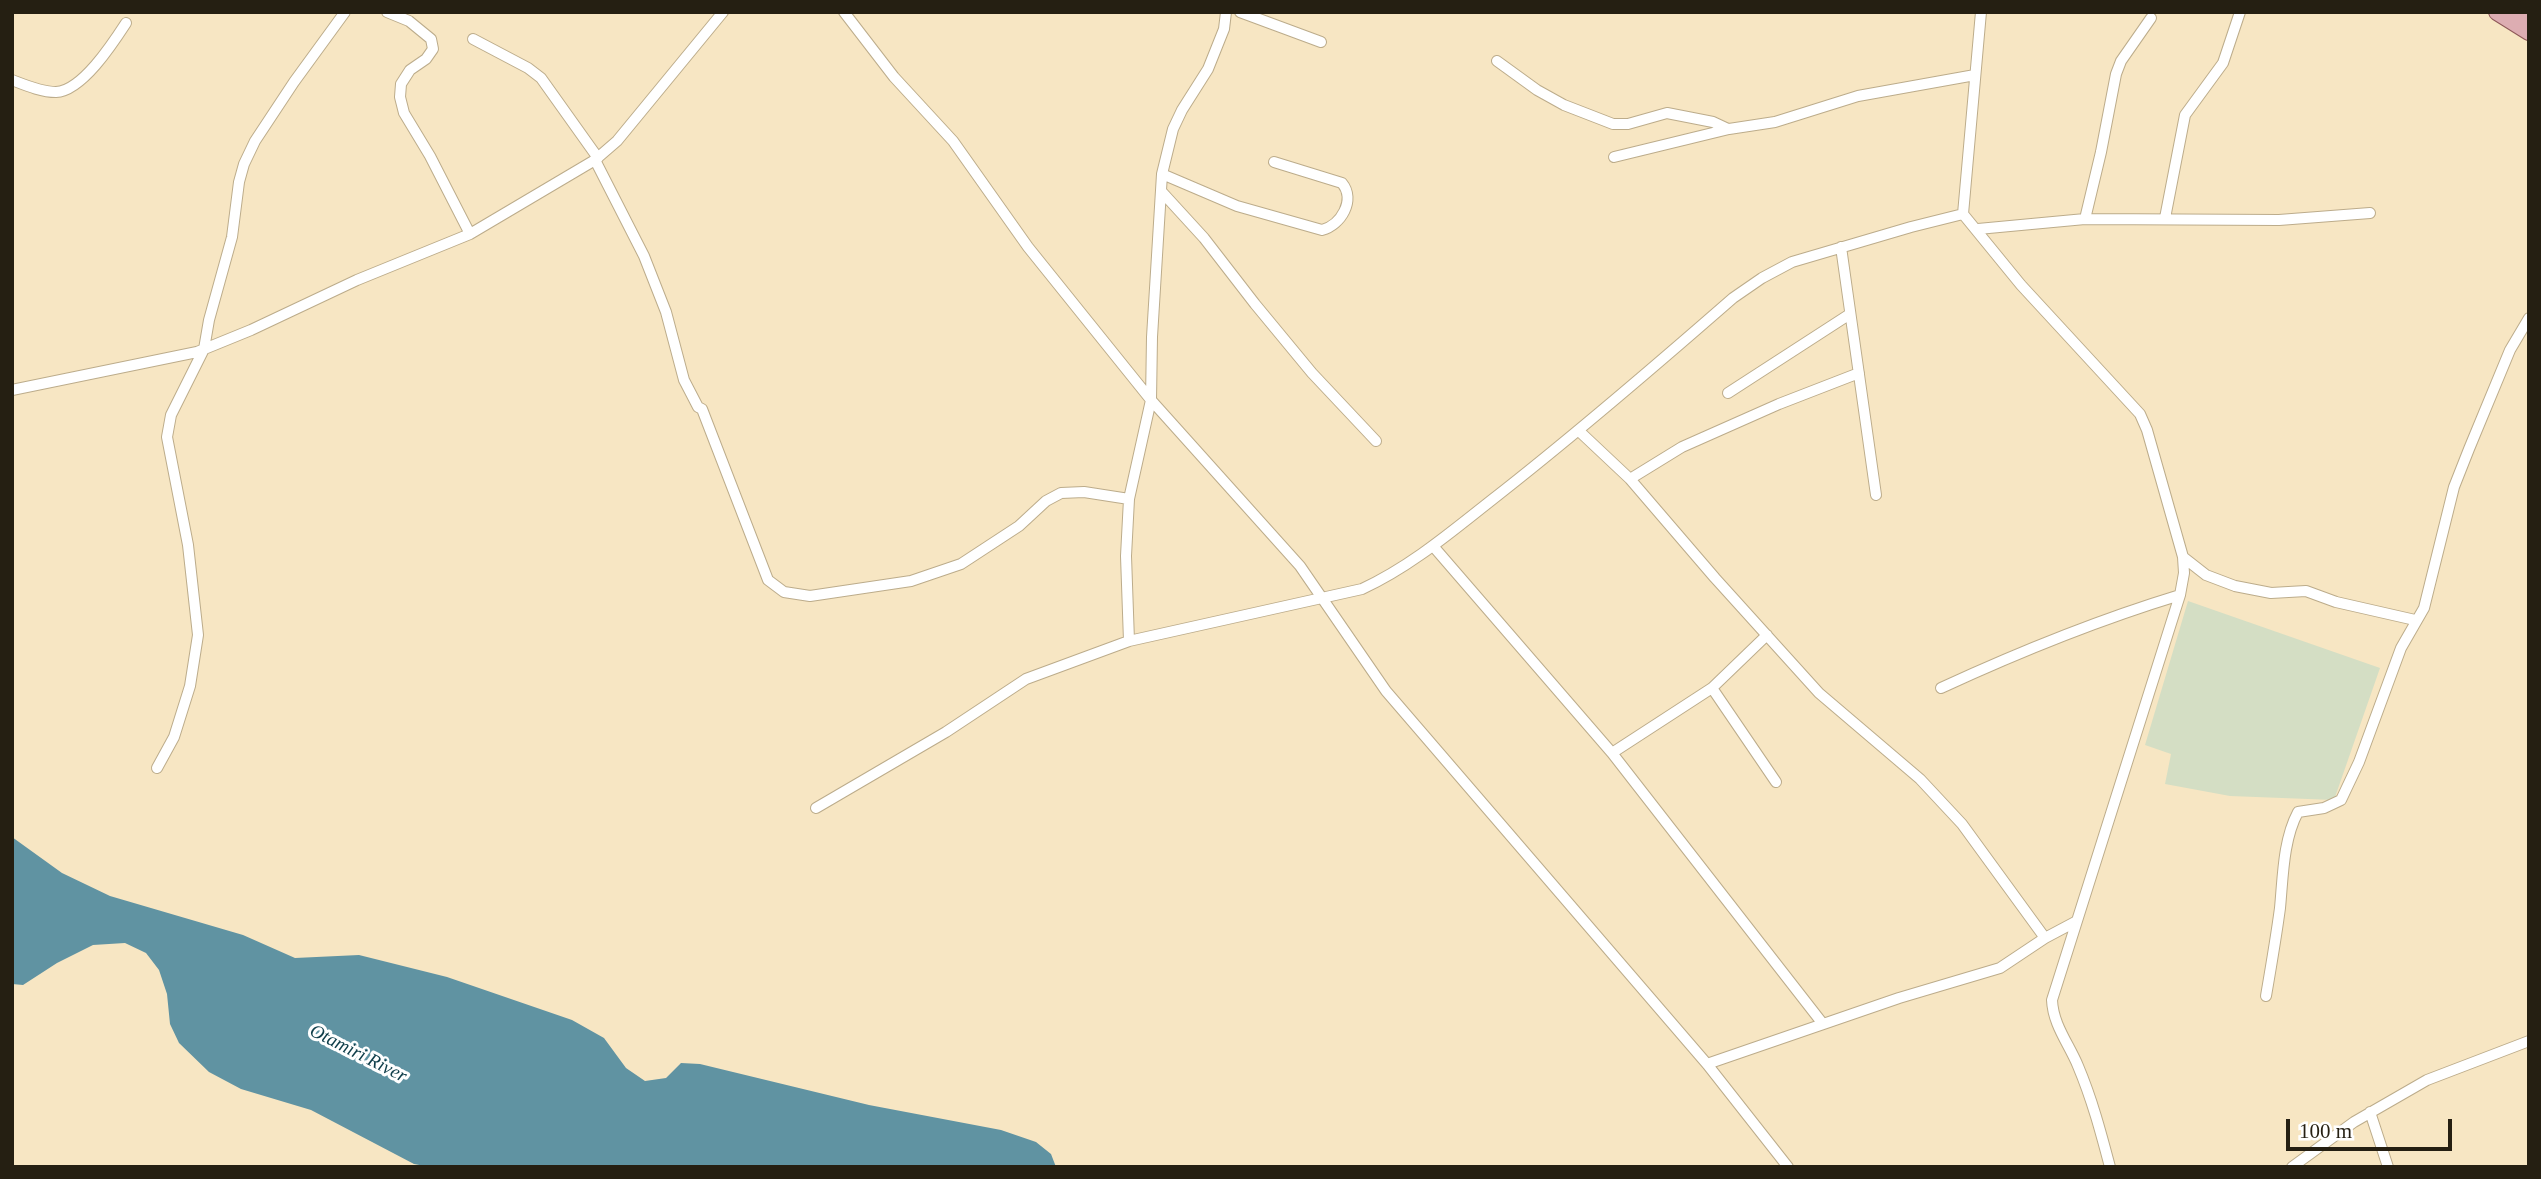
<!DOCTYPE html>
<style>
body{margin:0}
#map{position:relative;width:2541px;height:1179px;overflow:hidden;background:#f7e6c3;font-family:"Times New Roman",serif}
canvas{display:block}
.frame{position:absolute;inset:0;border:14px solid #251f12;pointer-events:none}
.scale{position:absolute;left:2286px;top:1119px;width:166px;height:32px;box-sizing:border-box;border:4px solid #251f12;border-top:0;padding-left:9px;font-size:21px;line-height:24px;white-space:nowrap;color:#251f12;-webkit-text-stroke:5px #fff;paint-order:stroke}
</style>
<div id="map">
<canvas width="2541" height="1179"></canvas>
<div class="frame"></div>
<div class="scale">100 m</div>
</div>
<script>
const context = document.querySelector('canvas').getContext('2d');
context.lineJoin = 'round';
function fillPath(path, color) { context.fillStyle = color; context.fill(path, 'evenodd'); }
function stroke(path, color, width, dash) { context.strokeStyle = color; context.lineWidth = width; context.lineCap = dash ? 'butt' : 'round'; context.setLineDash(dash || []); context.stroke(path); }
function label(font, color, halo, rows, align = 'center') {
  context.font = font + ' "Times New Roman",serif'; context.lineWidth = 6; context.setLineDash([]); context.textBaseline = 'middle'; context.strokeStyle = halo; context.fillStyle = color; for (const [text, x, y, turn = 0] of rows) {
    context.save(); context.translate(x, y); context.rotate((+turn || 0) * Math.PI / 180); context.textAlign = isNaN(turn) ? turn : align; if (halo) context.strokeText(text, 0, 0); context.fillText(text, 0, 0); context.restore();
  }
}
fillPath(new Path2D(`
 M 2188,601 L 2380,668 L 2334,800 L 2230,796 L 2165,784 L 2171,754 L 2145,745 Z`), '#d4dec4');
fillPath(new Path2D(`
 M 12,837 L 62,873 L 110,896 L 243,935 L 295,958 L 359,955 L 447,977 L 572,1020 L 604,1038 L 626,1068 L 645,1081 L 666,1078 L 681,1063 L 700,1064 L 869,1105 L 1001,1130 L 1036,1142 L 1051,1154 L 1056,1167 L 430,1167 L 414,1164 L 311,1110 L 241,1089 L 209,1072 L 179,1043 L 170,1024 L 167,994 L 159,970 L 146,953 L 125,943 L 93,945 L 57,963 L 23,985 L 12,984 Z`), '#6093a2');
const street = new Path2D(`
 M 387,12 L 409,21 L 431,39 L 433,49 L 426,59 L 410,70 L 401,84 L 400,97 L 404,113 L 430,156 L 470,234
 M 844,12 L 894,77 L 953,141 L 1028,247 L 1151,400 L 1300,566 L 1386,691 L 1707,1064 L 1788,1167
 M 1240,12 L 1321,42
 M 1981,12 L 1963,214 L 2021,285 L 2140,414 L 2147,430 L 2183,557 L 2184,573 L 2180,595 L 2052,1000 C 2053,1025 2069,1044 2078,1066 C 2092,1099 2101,1133 2110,1167
 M 473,39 L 528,68 L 541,78 L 598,158
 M 1497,61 L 1537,90 L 1564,105 L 1613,124 L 1628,124 L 1667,113 L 1713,122 L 1728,129
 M 12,80 C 25,85 41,92 56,92 C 82,91 113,43 126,23
 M 1614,157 L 1729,129 L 1775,122 L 1858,96 L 1975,75
 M 595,160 L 644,256 L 666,312 L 684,380 L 698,407 L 702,409 L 768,580 L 784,592 L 810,596 L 911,581 L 961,564 L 1019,526 L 1046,501 L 1061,493 L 1084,492 L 1129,499
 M 1162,174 L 1237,206 L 1322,230 C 1341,225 1356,200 1342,183 L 1274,162
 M 1161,191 L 1204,238 L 1255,304 L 1312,373 L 1376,441
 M 2165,218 L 2185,115 L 2223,63 L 2240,12
 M 2085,219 L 2101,152 L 2116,74 L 2121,61 L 2151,18
 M 1978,229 L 2085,219 L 2279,220 L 2370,213
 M 1841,247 L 1876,495
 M 12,390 L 197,352 L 251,330 L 357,280 L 470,234 L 595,160 L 617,141 L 723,12
 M 1728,393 L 1850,314
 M 1579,431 L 1630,479 L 1715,578 L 1819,693 L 1920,779 L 1962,824 L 2045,938
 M 1630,479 L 1682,447 L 1779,404 L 1859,373
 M 1433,546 L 1612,753 L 1823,1024
 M 2183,557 L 2206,575 L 2235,586 L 2271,593 L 2306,591 L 2336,602 L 2415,620
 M 1129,641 L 1126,556 L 1129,499 L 1151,400 L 1152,337 L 1162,174 L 1173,129 L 1182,110 L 1208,69 L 1224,29 L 1226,12
 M 1712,688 L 1776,782
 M 1941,688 C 2019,652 2098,620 2180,595
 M 1612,753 L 1712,688 L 1767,635
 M 157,768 L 174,737 L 190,686 L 198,635 L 188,545 L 167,437 L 171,415 L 204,349 L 209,320 L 232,237 L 239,182 L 244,164 L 255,141 L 294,82 L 345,12
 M 816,808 L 946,732 L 1026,679 L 1129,641 L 1362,589 C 1410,567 1451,532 1493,499 C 1575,435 1654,367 1733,298 L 1762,278 L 1792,262 L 1911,227 L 1963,214
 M 2266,996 C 2271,967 2276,938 2280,908 C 2283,877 2283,840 2298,812 L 2324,808 L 2341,800 L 2359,762 L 2401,648 L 2424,608 L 2454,487 L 2469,449 L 2510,350 L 2529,318
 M 1707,1064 L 1899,998 L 2000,968 L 2045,938 L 2077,921
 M 2370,1112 L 2388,1167
 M 2292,1167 L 2354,1122 L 2427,1080 L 2529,1041`);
const primary = new Path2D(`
 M 2497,12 L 2529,32
 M 2521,12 L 2529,17`);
stroke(street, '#bcac8b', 12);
stroke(primary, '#8e5858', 18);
stroke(street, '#fff', 10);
stroke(primary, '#ddadb2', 16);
label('italic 19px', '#0f3e4a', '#fff', [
 ["Otamiri River",358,1054,27]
]);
</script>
